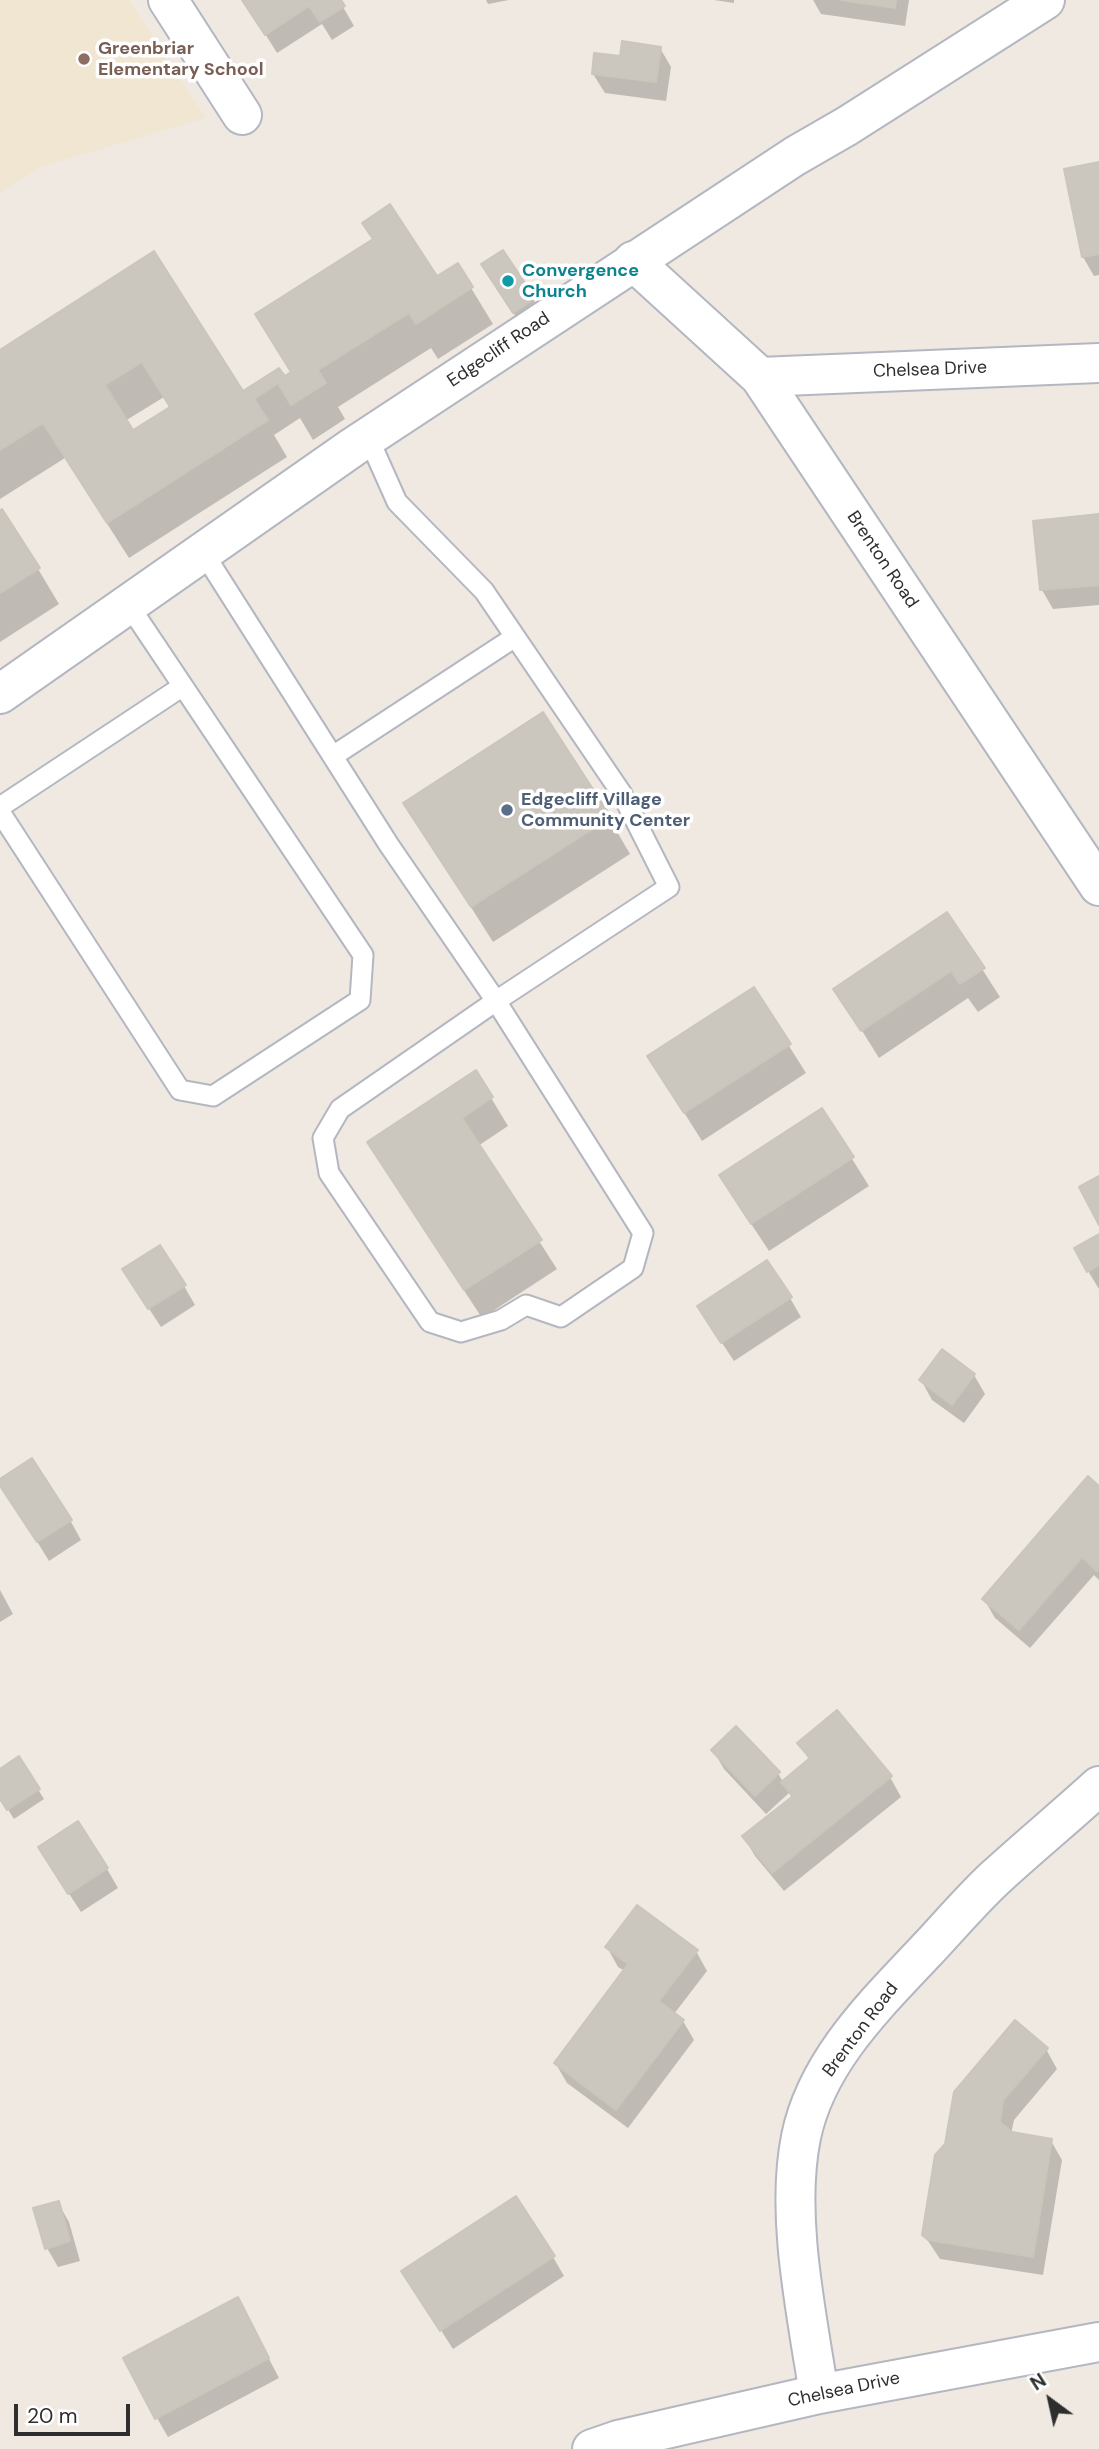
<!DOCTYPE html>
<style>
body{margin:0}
#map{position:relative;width:1099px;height:2449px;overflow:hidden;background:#efe9e1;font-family:"DM Sans",sans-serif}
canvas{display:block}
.north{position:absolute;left:1015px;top:2365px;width:70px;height:70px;-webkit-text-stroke:5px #fff;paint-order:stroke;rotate:327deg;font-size:19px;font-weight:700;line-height:28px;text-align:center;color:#2e2e2e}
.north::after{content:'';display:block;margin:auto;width:24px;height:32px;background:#2e2e2e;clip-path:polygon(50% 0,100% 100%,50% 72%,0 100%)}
.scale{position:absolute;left:14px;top:2404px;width:116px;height:32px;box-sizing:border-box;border:4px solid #2e2e2e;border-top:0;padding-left:9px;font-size:21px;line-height:24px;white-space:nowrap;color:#2e2e2e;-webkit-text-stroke:5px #fff;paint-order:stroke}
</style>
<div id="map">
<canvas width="1099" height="2449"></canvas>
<div class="north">N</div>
<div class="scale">20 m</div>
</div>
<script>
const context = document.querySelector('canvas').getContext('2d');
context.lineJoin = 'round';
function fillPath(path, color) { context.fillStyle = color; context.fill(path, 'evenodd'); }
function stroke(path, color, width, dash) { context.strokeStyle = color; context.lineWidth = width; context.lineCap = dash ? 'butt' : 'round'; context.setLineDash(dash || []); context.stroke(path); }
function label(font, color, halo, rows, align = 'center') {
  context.font = font + ' "DM Sans",sans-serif'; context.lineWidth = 7; context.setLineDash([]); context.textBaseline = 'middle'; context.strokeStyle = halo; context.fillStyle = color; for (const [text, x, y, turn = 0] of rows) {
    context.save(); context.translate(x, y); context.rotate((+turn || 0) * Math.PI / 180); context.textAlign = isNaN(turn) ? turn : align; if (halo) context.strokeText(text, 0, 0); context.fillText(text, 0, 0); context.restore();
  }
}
fillPath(new Path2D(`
 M 0,0 L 129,0 L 206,118 L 40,167 L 0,193 Z`), '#f0e6d1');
fillPath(new Path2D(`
 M 244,0 L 339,0 L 354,26 L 332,40 L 322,24 L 277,53 Z
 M 486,0 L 509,0 L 488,4 Z
 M 714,0 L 734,0 L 734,3 Z
 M 813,0 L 909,0 L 905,26 L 821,14 Z
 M 660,48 L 671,67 L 666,101 L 605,93 L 593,74 L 621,58 Z
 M 1099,164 L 1099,275 L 1094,276 L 1083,257 L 1066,170 Z
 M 154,254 L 242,393 L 284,378 L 292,373 L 257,315 L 436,279 L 457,265 L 493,324 L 438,359 L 431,348 L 338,407 L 345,419 L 313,440 L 300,418 L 274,435 L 287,457 L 129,558 L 65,458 L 0,499 L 0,352 ZM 164,397 L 171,408 L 133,433 L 125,421 Z
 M 483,265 L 533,299 L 554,335 L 535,347 Z
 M 0,513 L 38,569 L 59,604 L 0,642 Z
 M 1099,516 L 1099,605 L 1053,609 L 1042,590 L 1035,522 Z
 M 405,803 L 609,818 L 630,854 L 493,942 Z
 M 947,914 L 1000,997 L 978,1012 L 968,998 L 879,1058 L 836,989 Z
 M 753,989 L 806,1073 L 702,1141 L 666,1084 Z
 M 476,1073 L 508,1126 L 478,1146 L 557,1269 L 482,1318 L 386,1171 Z
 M 822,1111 L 869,1186 L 769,1251 L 738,1204 Z
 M 1099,1236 L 1099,1289 L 1088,1271 Z
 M 184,1286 L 195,1305 L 161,1327 L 136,1289 Z
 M 790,1298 L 801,1317 L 734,1361 L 710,1325 Z
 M 974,1375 L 985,1394 L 964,1423 L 932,1400 L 921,1380 Z
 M 0,1481 L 70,1520 L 81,1540 L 49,1561 Z
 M 1099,1488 L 1099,1580 L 1094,1575 L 1030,1648 L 995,1618 L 984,1599 Z
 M 0,1590 L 13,1614 L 0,1622 Z
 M 800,1743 L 890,1777 L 901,1797 L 784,1891 L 755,1856 L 744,1837 L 792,1798 L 789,1793 L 766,1814 L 724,1769 L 713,1750 L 778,1773 L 783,1782 L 809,1760 Z
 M 19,1759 L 44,1799 L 14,1819 L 0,1797 L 0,1771 Z
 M 51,1866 L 107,1869 L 118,1888 L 81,1912 Z
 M 607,1947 L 696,1951 L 707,1971 L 674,2014 L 683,2021 L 694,2040 L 628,2128 L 567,2083 L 556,2064 L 625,1971 L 618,1967 Z
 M 1046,2049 L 1057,2069 L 1014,2120 L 1011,2134 L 1051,2141 L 1062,2160 L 1043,2275 L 940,2259 L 924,2235 L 947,2144 Z
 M 58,2203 L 69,2222 L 80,2261 L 58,2267 L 47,2248 Z
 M 553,2257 L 564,2276 L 453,2349 L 415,2290 Z
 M 248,2319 L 279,2378 L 168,2437 L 157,2418 Z`), '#0003');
const building = new Path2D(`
 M 242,0 L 341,0 L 345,6 L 320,22 L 309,6 L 265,35 Z
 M 841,0 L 896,0 L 895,8 Z
 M 622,41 L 661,47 L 656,82 L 592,74 L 594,53 L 620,56 Z
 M 1099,162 L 1099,254 L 1082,257 L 1064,169 Z
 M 390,204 L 437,276 L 458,263 L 473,287 L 416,324 L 409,313 L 318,370 L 326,383 L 291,405 L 278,383 L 254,399 L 268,420 L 107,523 L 43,423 L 0,450 L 0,350 L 154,251 L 243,391 L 279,368 L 285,376 L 291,372 L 255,314 L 373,239 L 362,223 ZM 142,362 L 170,407 L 133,430 L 105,385 Z
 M 503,250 L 535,298 L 513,313 L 481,264 Z
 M 2,509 L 40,568 L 0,593 L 0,511 Z
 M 1099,514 L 1099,585 L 1040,590 L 1033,521 Z
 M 543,712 L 611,817 L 471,907 L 403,803 Z
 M 947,912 L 985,968 L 960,984 L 951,971 L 861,1031 L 833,989 Z
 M 754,987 L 791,1044 L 684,1113 L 647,1056 Z
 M 476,1070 L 493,1097 L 462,1118 L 542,1240 L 464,1290 L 367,1142 Z
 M 822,1108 L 854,1157 L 751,1224 L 719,1175 Z
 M 1099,1176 L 1099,1225 L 1079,1187 Z
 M 1099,1234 L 1099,1265 L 1087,1272 L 1074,1248 Z
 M 160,1245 L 186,1285 L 148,1309 L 122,1269 Z
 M 767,1260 L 792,1297 L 721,1343 L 697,1306 Z
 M 942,1349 L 975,1374 L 952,1405 L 919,1380 Z
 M 32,1458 L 72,1520 L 37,1542 L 0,1486 L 0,1479 Z
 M 1088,1476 L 1099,1486 L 1099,1569 L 1097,1571 L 1082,1557 L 1019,1630 L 982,1599 Z
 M 837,1710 L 892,1776 L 772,1873 L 742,1836 L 793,1796 L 781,1782 L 810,1758 L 797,1743 Z
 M 736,1726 L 780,1772 L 755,1796 L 711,1750 Z
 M 19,1756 L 40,1789 L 7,1810 L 0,1799 L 0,1769 Z
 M 78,1821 L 108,1868 L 68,1894 L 38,1847 Z
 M 637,1905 L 698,1950 L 659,2001 L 684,2020 L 616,2110 L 554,2063 L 628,1964 L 605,1947 Z
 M 1015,2020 L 1048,2048 L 1003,2100 L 1000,2122 L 1012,2132 L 1052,2139 L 1033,2257 L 928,2240 L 922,2235 L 935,2155 L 945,2144 L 954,2092 Z
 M 516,2196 L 555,2256 L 440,2331 L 401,2271 Z
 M 59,2201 L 70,2241 L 45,2249 L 33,2208 Z
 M 238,2297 L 269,2358 L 155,2419 L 123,2358 Z`);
fillPath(building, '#cbc7bf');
stroke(building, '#cbc5ba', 2);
const lane = new Path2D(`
 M 203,552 L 389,845 L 496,1001 L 669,887 L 622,794 L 484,591 L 397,502 L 368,437
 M 333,756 L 515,637
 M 0,807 L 183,686
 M 0,812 L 180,1090 L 213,1096 L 360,1000 L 363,955 L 128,604
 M 496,1001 L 643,1233 L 633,1268 L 561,1317 L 526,1305 L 501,1320 L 461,1332 L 430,1322 L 329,1173 L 323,1138 L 340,1109 Z`);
const street = new Path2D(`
 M 168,0 L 242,115
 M 633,261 L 760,377 L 1099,886
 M 760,377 L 1099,363
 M 819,2394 C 807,2315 785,2216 801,2137 C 816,2063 873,2007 923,1954 C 947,1929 970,1901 996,1877 C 1030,1846 1065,1817 1099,1786
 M 592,2449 L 618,2440 L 819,2394 L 1099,2342`);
const secondary = new Path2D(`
 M 0,694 L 353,447 L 795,156 L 847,126 L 1045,0`);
stroke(lane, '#b4b7c1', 23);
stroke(street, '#b4b7c1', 42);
stroke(secondary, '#b4b7c1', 42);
stroke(lane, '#fff', 19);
stroke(street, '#fff', 38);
stroke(secondary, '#fff', 38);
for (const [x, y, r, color] of [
 [84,59,7,"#8d6e63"],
 [508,281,7,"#0f9aa8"],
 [507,810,7,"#5c6f8a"]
]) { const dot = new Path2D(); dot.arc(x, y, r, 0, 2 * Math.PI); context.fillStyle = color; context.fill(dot); stroke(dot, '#fff', 2.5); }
label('bold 18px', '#785e54', '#fff', [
 ["Greenbriar",98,49],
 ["Elementary School",98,70]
], 'left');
label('bold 18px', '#0d838f', '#fff', [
 ["Convergence",522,271],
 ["Church",522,292]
], 'left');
label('18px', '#2e2e2e', '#fff', [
 ["Edgecliff Road",499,350,-34],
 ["Chelsea Drive",930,370,-2],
 ["Brenton Road",882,560,56],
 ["Brenton Road",861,2030,-53],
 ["Chelsea Drive",844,2390,-12]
]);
label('bold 18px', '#4e5e75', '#fff', [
 ["Edgecliff Village",521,800],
 ["Community Center",521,821]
], 'left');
</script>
